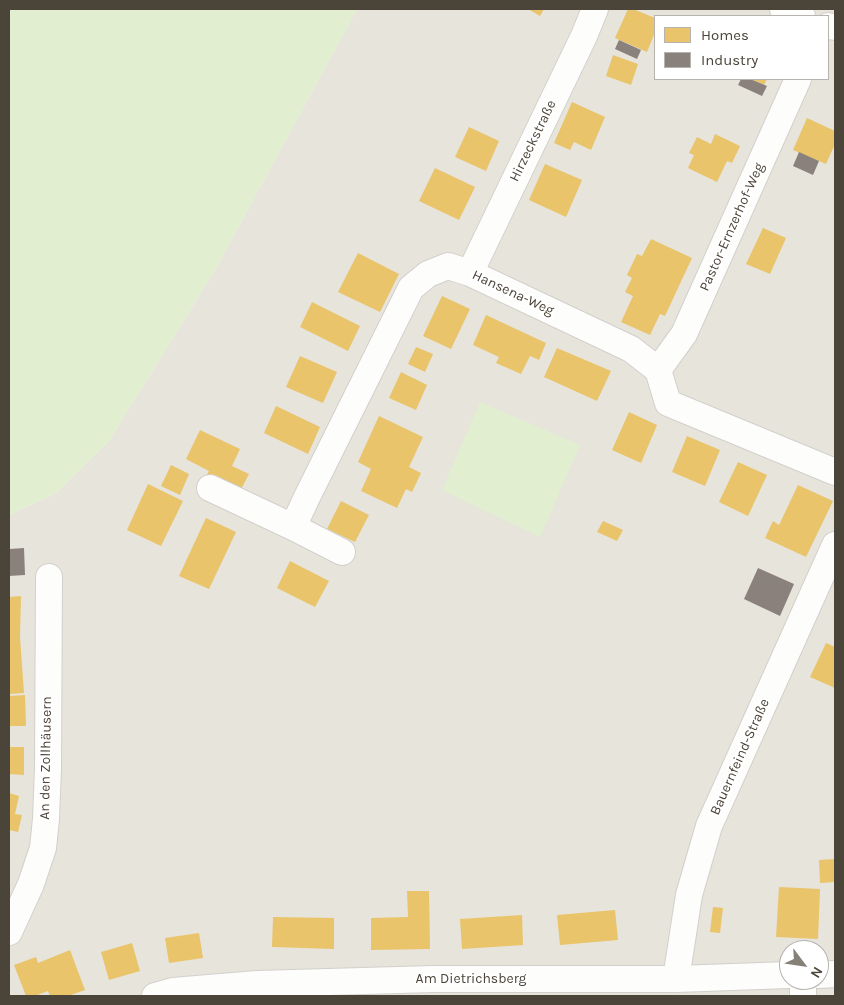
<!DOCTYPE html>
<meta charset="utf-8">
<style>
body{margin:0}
#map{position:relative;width:844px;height:1005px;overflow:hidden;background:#f4f2ee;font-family:Karla,sans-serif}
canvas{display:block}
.frame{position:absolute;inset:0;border:10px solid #4b4439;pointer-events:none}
.legend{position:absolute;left:654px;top:15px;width:175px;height:65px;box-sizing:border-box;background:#fff;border:1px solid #b7b4b0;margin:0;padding:6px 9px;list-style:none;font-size:15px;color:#4b4439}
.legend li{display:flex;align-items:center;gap:10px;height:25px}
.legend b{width:25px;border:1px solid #b7b4b0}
.north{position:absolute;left:779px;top:940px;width:50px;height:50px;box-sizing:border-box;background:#fff;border:1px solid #b7b4b0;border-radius:50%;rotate:121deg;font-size:14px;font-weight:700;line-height:20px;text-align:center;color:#4b4439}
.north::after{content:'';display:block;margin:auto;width:18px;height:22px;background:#868178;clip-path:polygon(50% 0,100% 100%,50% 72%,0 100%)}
</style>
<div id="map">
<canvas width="844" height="1005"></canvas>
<div class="frame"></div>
<ul class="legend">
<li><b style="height:14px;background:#e9c46a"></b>Homes</li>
<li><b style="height:14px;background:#8a817c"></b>Industry</li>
</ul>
<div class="north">N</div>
</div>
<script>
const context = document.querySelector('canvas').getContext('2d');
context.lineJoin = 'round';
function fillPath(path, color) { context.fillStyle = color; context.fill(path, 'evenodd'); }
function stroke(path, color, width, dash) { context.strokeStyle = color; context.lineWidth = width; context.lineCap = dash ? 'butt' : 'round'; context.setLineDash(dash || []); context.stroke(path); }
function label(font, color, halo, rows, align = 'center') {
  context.font = font + ' Karla,sans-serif'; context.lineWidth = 5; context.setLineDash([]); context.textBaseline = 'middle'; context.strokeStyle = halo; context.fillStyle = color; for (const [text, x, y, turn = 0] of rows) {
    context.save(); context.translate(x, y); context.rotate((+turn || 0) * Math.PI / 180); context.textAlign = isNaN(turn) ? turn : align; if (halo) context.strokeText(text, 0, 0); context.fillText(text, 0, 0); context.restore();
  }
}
fillPath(new Path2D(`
 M 357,9 L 835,9 L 835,996 L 9,996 L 9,515 L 56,493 L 109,441 L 215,270 ZM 655,16 L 828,16 L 828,79 L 655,79 ZM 789,950 L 819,950 L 819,980 L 789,980 Z`), '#e7e4dc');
fillPath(new Path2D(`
 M 9,9 L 357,9 L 215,270 L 109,441 L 56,493 L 9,515 Z
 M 480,402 L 580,445 L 540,537 L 442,490 Z`), '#e1eecf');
fillPath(new Path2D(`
 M 528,9 L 544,9 L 540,16 Z
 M 628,9 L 633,9 L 655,18 L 655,32 L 647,52 L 615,38 Z
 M 613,55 L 638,64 L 631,85 L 606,76 Z
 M 750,79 L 767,79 L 764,85 Z
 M 572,102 L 605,117 L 591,150 L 574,142 L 570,150 L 554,143 Z
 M 807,118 L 835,131 L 835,144 L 826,164 L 793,150 Z
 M 469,127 L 499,141 L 486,171 L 455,157 Z
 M 715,134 L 740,146 L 732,163 L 727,161 L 717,182 L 688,168 L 694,155 L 689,153 L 697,137 L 711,144 Z
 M 545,164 L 582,180 L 566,217 L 529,200 Z
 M 435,168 L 475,187 L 459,220 L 419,201 Z
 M 763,228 L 786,238 L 770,274 L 746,264 Z
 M 651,239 L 692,258 L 665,316 L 660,314 L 650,335 L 621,322 L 633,296 L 625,292 L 632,278 L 627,275 L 637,254 L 642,256 Z
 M 358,253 L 399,274 L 380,312 L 338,292 Z
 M 442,296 L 470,309 L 451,349 L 423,336 Z
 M 312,302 L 360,326 L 348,351 L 300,327 Z
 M 486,315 L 546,343 L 539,360 L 530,356 L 521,374 L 496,363 L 499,357 L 473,345 Z
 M 416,347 L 433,354 L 425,372 L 408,364 Z
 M 557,348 L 611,371 L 597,401 L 544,377 Z
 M 300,356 L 337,372 L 323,403 L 286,387 Z
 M 401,372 L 427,385 L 416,410 L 389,398 Z
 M 276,406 L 320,427 L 308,454 L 264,433 Z
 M 629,412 L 657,425 L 641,463 L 612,450 Z
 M 379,416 L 423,437 L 409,467 L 421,473 L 412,492 L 406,489 L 397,508 L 361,491 L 371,469 L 358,462 Z
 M 200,430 L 240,449 L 232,466 L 249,474 L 238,495 L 205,478 L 209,471 L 186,459 Z
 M 687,436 L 720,450 L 705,486 L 672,472 Z
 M 738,462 L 767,475 L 748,516 L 719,502 Z
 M 171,465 L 189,474 L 180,495 L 161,486 Z
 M 148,484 L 183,501 L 161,546 L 127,530 Z
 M 798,485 L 833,501 L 806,557 L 765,538 L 773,521 L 779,525 Z
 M 341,501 L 369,515 L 355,542 L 327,529 Z
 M 206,518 L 236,532 L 209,589 L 179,576 Z
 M 603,521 L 623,530 L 617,541 L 597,532 Z
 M 290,561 L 329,581 L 315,607 L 277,588 Z
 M 21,596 L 20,637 L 24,693 L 9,694 L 9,597 Z
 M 826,643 L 835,647 L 835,688 L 810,677 Z
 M 25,695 L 26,726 L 9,726 L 9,696 Z
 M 9,747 L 24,747 L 24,775 L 9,774 Z
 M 9,793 L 19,796 L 15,814 L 22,815 L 18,832 L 9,830 Z
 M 835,859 L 835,882 L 820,883 L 819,860 Z
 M 779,887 L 820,889 L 818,939 L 776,937 Z
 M 407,891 L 429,891 L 430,949 L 371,950 L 371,918 L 408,917 Z
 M 713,907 L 723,908 L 720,933 L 710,932 Z
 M 615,910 L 618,940 L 560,945 L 557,915 Z
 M 522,915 L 523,945 L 462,949 L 460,919 Z
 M 273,917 L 334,918 L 334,949 L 272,947 Z
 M 199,933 L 203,958 L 169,963 L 165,938 Z
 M 132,943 L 140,971 L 109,980 L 101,952 Z
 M 70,950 L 85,990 L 68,996 L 50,996 L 48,991 L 35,996 L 26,996 L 14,965 L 36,957 L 38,963 Z`), '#e9c46a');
fillPath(new Path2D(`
 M 619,40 L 641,50 L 637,59 L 615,49 Z
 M 741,79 L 750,79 L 767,86 L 762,96 L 738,85 Z
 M 799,152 L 819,161 L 813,175 L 793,166 Z
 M 24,548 L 25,575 L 9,576 L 9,549 Z
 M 758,568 L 794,584 L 780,616 L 744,599 Z`), '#8a817c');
const street = new Path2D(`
 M 783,9 L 802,16
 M 828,26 L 835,27
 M 470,273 L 584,36 L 595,9
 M 658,370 L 684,334 L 798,79
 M 210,488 L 293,527 L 307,497 L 411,288 L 428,274 L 448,266 L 470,273 L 631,349 L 658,370 L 668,403 L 835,472
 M 293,527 L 342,552
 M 9,932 L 31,884 L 43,848 L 46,819 L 48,768 L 49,577
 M 819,975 L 835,974
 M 676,979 L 689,895 L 709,826 L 835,545
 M 803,980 L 803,996
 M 155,996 L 173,991 L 257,984 L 434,979 L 676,979 L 789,975`);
stroke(street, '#d2d0cb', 28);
stroke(street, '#fdfdfc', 26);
label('14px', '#4b4439', '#fff', [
 ["Hirzeckstraße",533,141,-64],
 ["Pastor-Ernzerhof-Weg",732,227,-66],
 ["Hansena-Weg",513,293,25],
 ["Bauernfeind-Straße",740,757,-66],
 ["An den Zollhäusern",46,758,-89],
 ["Am Dietrichsberg",471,979]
]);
</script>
